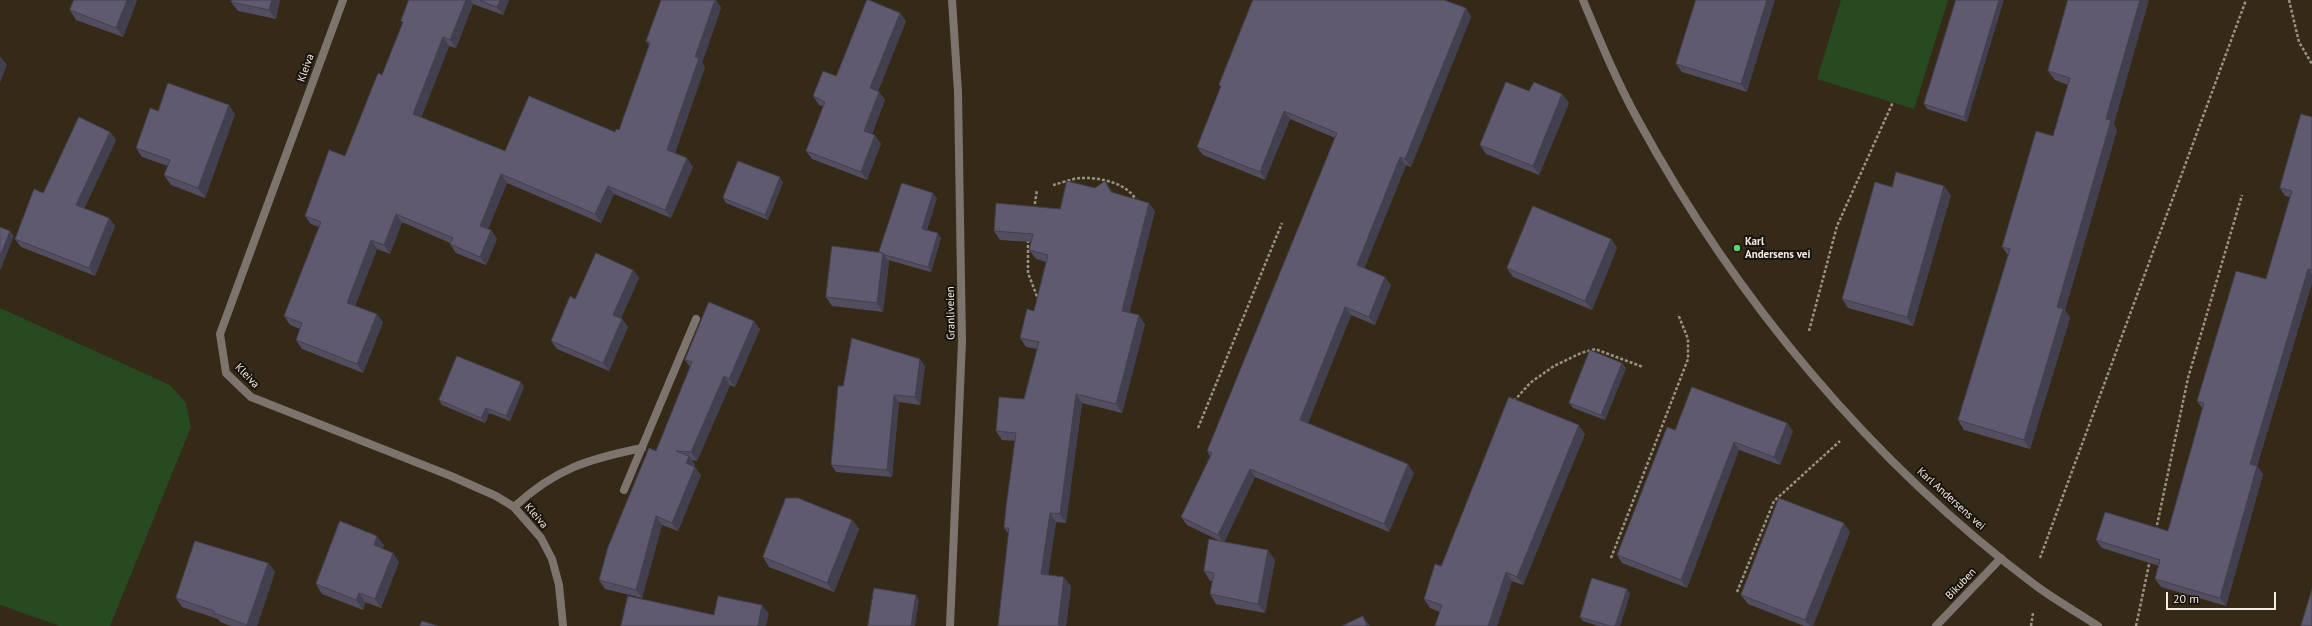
<!DOCTYPE html>
<style>
body{margin:0}
#map{position:relative;width:2312px;height:626px;overflow:hidden;background:#352918;font-family:"PT Sans",sans-serif}
canvas{display:block}
.scale{position:absolute;left:2166px;top:592px;width:110px;height:18px;box-sizing:border-box;border:2px solid #f5ede3;border-top:0;padding-left:5px;font-size:12px;line-height:14px;white-space:nowrap;color:#f5ede3;-webkit-text-stroke:3px #18130c;paint-order:stroke}
</style>
<div id="map">
<canvas width="2312" height="626"></canvas>
<div class="scale">20 m</div>
</div>
<script>
const context = document.querySelector('canvas').getContext('2d');
context.lineJoin = 'round';
function fillPath(path, color) { context.fillStyle = color; context.fill(path, 'evenodd'); }
function stroke(path, color, width, dash) { context.strokeStyle = color; context.lineWidth = width; context.lineCap = dash ? 'butt' : 'round'; context.setLineDash(dash || []); context.stroke(path); }
function label(font, color, halo, rows, align = 'center') {
  context.font = font + ' "PT Sans",sans-serif'; context.lineWidth = 4; context.setLineDash([]); context.textBaseline = 'middle'; context.strokeStyle = halo; context.fillStyle = color; for (const [text, x, y, turn = 0] of rows) {
    context.save(); context.translate(x, y); context.rotate((+turn || 0) * Math.PI / 180); context.textAlign = isNaN(turn) ? turn : align; if (halo) context.strokeText(text, 0, 0); context.fillText(text, 0, 0); context.restore();
  }
}
fillPath(new Path2D(`
 M 1841,0 L 1948,0 L 1914,109 L 1817,79 Z
 M 0,308 L 170,385 L 186,403 L 191,427 L 110,626 L 60,626 L 0,605 Z`), '#274a20');
stroke(new Path2D(`
 M 2289,0 L 2299,42 L 2312,64
 M 1053,185 C 1061,183 1071,179 1080,178 C 1099,177 1129,183 1137,202
 M 1034,209 L 1037,190
 M 1028,240 L 1028,273 L 1038,299
 M 1809,331 L 1837,226 L 1893,102
 M 1514,401 L 1530,383 L 1554,366 L 1581,353 L 1595,349 L 1643,367
 M 1198,428 L 1282,223
 M 2156,530 L 2188,378 L 2242,195
 M 1611,558 L 1688,359 L 1688,339 L 1678,314
 M 2040,558 L 2246,0
 M 1737,592 L 1774,501 L 1840,441
 M 2031,626 L 2033,613
 M 2136,626 L 2150,560`), '#9c9284', 2.5, [3, 2]);
stroke(new Path2D(`
 M 624,490 L 696,319
 M 514,507 C 555,469 588,459 642,448`), '#7d746e', 8);
stroke(new Path2D(`
 M 343,0 L 220,334 L 226,373 L 251,397 L 451,476 L 496,496 L 514,507 L 541,538 L 552,559 L 559,585 L 563,626
 M 1583,0 C 1600,41 1617,82 1638,120 C 1736,300 1871,462 2035,585 C 2055,600 2077,612 2098,626
 M 950,626 L 962,341 L 958,92 L 952,0
 M 1936,626 L 2001,558`), '#7d746e', 8);
fillPath(new Path2D(`
 M 74,0 L 137,0 L 123,37 L 76,20 L 70,10 Z
 M 280,0 L 276,19 L 238,11 L 231,2 Z
 M 409,0 L 509,0 L 503,15 L 473,4 L 456,48 L 449,46 L 421,118 L 505,151 L 615,132 L 619,130 L 649,45 L 646,41 L 661,0 L 716,0 L 721,8 L 702,63 L 705,67 L 675,153 L 693,167 L 671,218 L 614,194 L 601,223 L 507,183 L 488,229 L 491,230 L 497,239 L 486,265 L 456,253 L 450,244 L 450,243 L 402,222 L 390,254 L 377,249 L 355,306 L 383,322 L 363,373 L 302,349 L 296,340 L 300,329 L 290,325 L 284,316 L 319,227 L 311,224 L 305,216 L 345,156 L 382,75 L 403,23 L 401,21 Z
 M 1696,0 L 1747,92 L 1682,72 L 1676,64 Z
 M 1956,0 L 1967,122 L 1927,109 L 1924,104 Z
 M 2068,0 L 2114,124 L 2117,130 L 2065,310 L 2070,318 L 2030,449 L 1964,430 L 1958,420 L 2008,255 L 2002,247 L 2053,136 L 2068,85 L 2055,80 L 2048,71 Z
 M 1466,8 L 1471,17 L 1411,167 L 1406,165 L 1364,269 L 1391,285 L 1375,325 L 1351,315 L 1308,423 L 1414,473 L 1389,532 L 1255,477 L 1224,542 L 1275,560 L 1265,613 L 1216,604 L 1210,594 L 1212,581 L 1210,581 L 1204,571 L 1220,541 L 1187,525 L 1181,517 L 1210,456 L 1207,451 L 1335,138 L 1290,119 L 1265,180 L 1203,155 L 1197,147 L 1221,87 L 1219,85 Z
 M 900,13 L 906,21 L 878,91 L 879,92 L 885,100 L 872,134 L 881,144 L 867,180 L 812,159 L 806,151 L 823,106 L 819,105 L 813,96 L 836,76 Z
 M 1529,91 L 1562,94 L 1569,103 L 1539,175 L 1486,154 L 1480,145 Z
 M 158,111 L 235,114 L 205,198 L 171,185 L 164,175 L 168,166 L 142,157 L 136,148 Z
 M 2312,117 L 2312,283 L 2257,466 L 2263,474 L 2226,606 L 2161,587 L 2155,579 L 2159,566 L 2102,548 L 2096,540 L 2168,531 L 2203,409 L 2197,401 L 2266,279 L 2290,197 L 2285,196 L 2280,188 Z
 M 110,132 L 116,140 L 84,208 L 109,218 L 115,226 L 95,276 L 21,247 L 15,239 L 43,193 Z
 M 1105,181 L 1113,193 L 1155,211 L 1129,313 L 1145,324 L 1122,413 L 1082,403 L 1066,523 L 1056,522 L 1048,575 L 1071,586 L 1066,626 L 998,626 L 1009,534 L 1004,528 L 1015,441 L 1002,440 L 996,431 L 1024,399 L 1037,349 L 1026,347 L 1020,338 L 1034,311 L 1046,262 L 1036,259 L 1029,250 L 1031,242 L 1000,240 L 994,231 L 1060,209 L 1095,188 Z
 M 783,182 L 768,220 L 726,203 L 723,198 Z
 M 1892,187 L 1951,195 L 1913,326 L 1848,308 L 1842,299 Z
 M 937,198 L 927,230 L 941,238 L 931,272 L 888,260 L 889,262 L 883,312 L 832,306 L 826,297 L 879,252 Z
 M 1611,239 L 1617,248 L 1592,310 L 1513,277 L 1507,268 Z
 M 633,270 L 639,278 L 621,318 L 622,319 L 628,327 L 609,371 L 557,349 L 551,341 L 575,299 Z
 M 760,329 L 735,387 L 730,385 L 697,461 L 692,460 L 695,465 L 694,467 L 701,475 L 678,531 L 662,525 L 642,598 L 605,589 L 599,580 L 656,451 L 690,367 L 685,360 Z
 M 1622,363 L 1626,368 L 1605,420 L 1573,408 L 1569,403 Z
 M 925,366 L 920,405 L 899,402 L 892,477 L 836,472 L 831,465 L 843,386 Z
 M 521,382 L 524,387 L 510,421 L 489,413 L 485,423 L 442,405 L 439,400 Z
 M 1675,430 L 1793,431 L 1780,465 L 1739,450 L 1687,588 L 1622,563 L 1617,555 Z
 M 1585,434 L 1523,585 L 1512,581 L 1497,626 L 1435,626 L 1440,612 L 1430,608 L 1424,599 L 1441,566 Z
 M 852,520 L 859,529 L 834,592 L 769,567 L 763,557 Z
 M 1850,532 L 1813,626 L 1804,626 L 1748,604 L 1741,595 Z
 M 384,545 L 382,549 L 399,562 L 381,608 L 365,602 L 363,610 L 322,594 L 316,584 Z
 M 268,563 L 275,572 L 257,626 L 231,626 L 220,622 L 218,619 L 182,607 L 176,598 Z
 M 1627,589 L 1630,594 L 1620,626 L 1598,626 L 1583,621 L 1580,617 Z`), '#524d5f');
fillPath(new Path2D(`
 M 127,0 L 137,0 L 123,37 L 116,28 Z
 M 272,0 L 280,0 L 276,19 L 269,10 Z
 M 466,0 L 471,0 L 473,4 L 456,48 L 450,40 Z
 M 500,0 L 509,0 L 503,15 L 497,7 Z
 M 715,0 L 721,8 L 702,63 L 705,67 L 673,158 L 667,150 L 695,57 Z
 M 1767,0 L 1775,0 L 1747,92 L 1741,84 Z
 M 1999,0 L 2004,0 L 1967,122 L 1964,117 Z
 M 2140,0 L 2149,0 L 2114,124 L 2117,130 L 2065,310 L 2070,318 L 2030,449 L 2024,440 L 2057,307 L 2106,119 Z
 M 1466,8 L 1471,17 L 1411,167 L 1405,159 Z
 M 900,13 L 906,21 L 876,97 L 870,88 Z
 M 443,37 L 449,46 L 419,123 L 413,114 Z
 M 0,56 L 7,65 L 0,83 Z
 M 879,92 L 885,100 L 870,140 L 864,131 Z
 M 1562,94 L 1569,103 L 1539,175 L 1533,166 Z
 M 229,105 L 235,114 L 205,198 L 198,188 Z
 M 1284,111 L 1290,119 L 1265,180 L 1260,172 Z
 M 110,132 L 116,140 L 82,214 L 76,205 Z
 M 875,135 L 881,144 L 867,180 L 861,172 Z
 M 1400,157 L 1406,165 L 1362,274 L 1357,265 Z
 M 687,158 L 693,167 L 671,218 L 665,210 Z
 M 501,174 L 507,183 L 486,234 L 480,226 Z
 M 780,177 L 783,182 L 768,220 L 765,215 Z
 M 1105,181 L 1111,190 L 1117,201 L 1111,192 Z
 M 608,186 L 614,194 L 601,223 L 595,214 Z
 M 1944,186 L 1951,195 L 1913,326 L 1907,317 Z
 M 933,193 L 937,198 L 926,234 L 922,229 Z
 M 1149,203 L 1155,211 L 1128,319 L 1122,311 Z
 M 396,214 L 402,222 L 390,254 L 384,245 Z
 M 109,218 L 115,226 L 95,276 L 89,268 Z
 M 491,230 L 497,239 L 486,265 L 480,257 Z
 M 10,231 L 14,236 L 0,271 L 0,257 Z
 M 938,233 L 941,238 L 931,272 L 928,267 Z
 M 1611,239 L 1617,248 L 1592,310 L 1585,301 Z
 M 371,240 L 377,249 L 353,311 L 347,303 Z
 M 883,253 L 889,262 L 883,312 L 877,303 Z
 M 2308,269 L 2312,274 L 2312,283 L 2257,466 L 2263,474 L 2226,606 L 2220,598 L 2250,464 Z
 M 633,270 L 639,278 L 619,323 L 613,315 Z
 M 1385,277 L 1391,285 L 1375,325 L 1369,317 Z
 M 1345,307 L 1351,315 L 1306,428 L 1300,420 Z
 M 377,314 L 383,322 L 363,373 L 357,364 Z
 M 1139,315 L 1145,324 L 1122,413 L 1116,404 Z
 M 622,319 L 628,327 L 609,371 L 603,363 Z
 M 754,321 L 760,329 L 735,387 L 729,379 Z
 M 920,359 L 925,366 L 920,405 L 915,397 Z
 M 1622,363 L 1626,368 L 1605,420 L 1601,415 Z
 M 724,376 L 730,385 L 697,461 L 691,452 Z
 M 521,382 L 524,387 L 510,421 L 506,416 Z
 M 1076,394 L 1082,403 L 1066,523 L 1060,514 Z
 M 894,395 L 899,402 L 892,477 L 887,470 Z
 M 486,408 L 489,413 L 485,423 L 481,418 Z
 M 1787,423 L 1793,431 L 1780,465 L 1774,457 Z
 M 1579,425 L 1585,434 L 1523,585 L 1517,577 Z
 M 1734,442 L 1739,450 L 1687,588 L 1681,580 Z
 M 689,456 L 695,465 L 692,472 L 686,463 Z
 M 1408,464 L 1414,473 L 1389,532 L 1384,524 Z
 M 695,467 L 701,475 L 678,531 L 672,523 Z
 M 1250,469 L 1255,477 L 1224,543 L 1218,535 Z
 M 1050,513 L 1056,522 L 1047,583 L 1041,574 Z
 M 656,516 L 662,525 L 642,598 L 636,590 Z
 M 852,520 L 859,529 L 834,592 L 827,583 Z
 M 1844,523 L 1850,532 L 1813,626 L 1810,626 L 1805,620 Z
 M 377,536 L 384,545 L 380,555 L 374,545 Z
 M 1268,550 L 1275,560 L 1265,613 L 1258,604 Z
 M 393,553 L 399,562 L 381,608 L 375,599 Z
 M 268,563 L 275,572 L 257,626 L 248,626 L 247,625 Z
 M 1506,572 L 1512,581 L 1497,626 L 1488,626 Z
 M 1064,577 L 1071,586 L 1066,626 L 1058,626 Z
 M 1627,589 L 1630,594 L 1620,626 L 1615,626 Z
 M 359,593 L 365,602 L 363,610 L 356,600 Z
 M 916,595 L 919,600 L 915,626 L 911,626 Z
 M 762,605 L 769,614 L 766,626 L 758,626 Z
 M 1363,616 L 1370,626 L 1367,626 Z`), '#423f4e');
const building = new Path2D(`
 M 74,0 L 127,0 L 116,28 L 70,10 Z
 M 232,0 L 272,0 L 269,10 L 231,2 Z
 M 409,0 L 466,0 L 450,40 L 443,37 L 413,114 L 505,151 L 529,96 L 615,132 L 616,129 L 619,130 L 650,43 L 646,41 L 661,0 L 715,0 L 695,57 L 699,58 L 667,150 L 687,158 L 665,210 L 608,186 L 595,214 L 501,174 L 480,226 L 491,230 L 480,257 L 450,244 L 453,238 L 396,214 L 384,245 L 371,240 L 347,303 L 377,314 L 357,364 L 296,340 L 302,323 L 284,316 L 321,222 L 305,216 L 329,150 L 345,156 L 378,73 L 382,75 L 403,22 L 401,21 Z
 M 480,0 L 500,0 L 497,7 Z
 M 867,0 L 869,0 L 900,13 L 870,88 L 879,92 L 864,131 L 875,135 L 861,172 L 806,151 L 825,102 L 813,96 L 823,71 L 836,76 Z
 M 1253,0 L 1444,0 L 1466,8 L 1405,159 L 1400,157 L 1357,265 L 1385,277 L 1369,317 L 1345,307 L 1300,420 L 1408,464 L 1384,524 L 1250,469 L 1218,535 L 1181,517 L 1212,453 L 1207,451 L 1337,133 L 1284,111 L 1260,172 L 1197,147 L 1221,86 L 1219,85 Z
 M 1696,0 L 1767,0 L 1741,84 L 1676,64 Z
 M 1956,0 L 1999,0 L 1964,117 L 1924,104 Z
 M 2068,0 L 2140,0 L 2106,119 L 2111,120 L 2057,307 L 2063,309 L 2024,440 L 1958,420 L 2010,249 L 2002,247 L 2036,131 L 2053,136 L 2070,78 L 2048,71 Z
 M 1506,82 L 1529,91 L 1534,82 L 1562,94 L 1533,166 L 1480,145 Z
 M 168,83 L 229,105 L 198,188 L 164,175 L 170,160 L 136,148 L 150,108 L 158,111 Z
 M 2301,114 L 2312,117 L 2312,270 L 2308,269 L 2250,464 L 2257,466 L 2220,598 L 2155,579 L 2160,560 L 2096,540 L 2105,512 L 2168,531 L 2204,403 L 2197,401 L 2236,271 L 2266,279 L 2292,191 L 2280,188 Z
 M 79,117 L 110,132 L 76,205 L 109,218 L 89,268 L 15,239 L 34,189 L 43,193 Z
 M 738,161 L 780,177 L 765,215 L 723,198 Z
 M 1896,172 L 1944,186 L 1907,317 L 1842,299 L 1875,182 L 1892,187 Z
 M 1067,181 L 1095,188 L 1105,181 L 1111,192 L 1149,203 L 1122,311 L 1139,315 L 1116,404 L 1076,394 L 1060,514 L 1050,513 L 1041,574 L 1064,577 L 1058,626 L 998,626 L 1009,528 L 1004,528 L 1006,507 L 1016,433 L 996,431 L 999,397 L 1024,399 L 1039,342 L 1020,338 L 1027,309 L 1034,311 L 1048,255 L 1029,250 L 1033,234 L 994,231 L 996,203 L 1060,209 Z
 M 902,183 L 933,193 L 922,229 L 938,233 L 928,267 L 885,255 L 883,253 L 879,252 Z
 M 1533,206 L 1611,239 L 1585,301 L 1507,268 Z
 M 0,227 L 10,231 L 0,257 Z
 M 832,246 L 883,253 L 877,303 L 826,297 Z
 M 596,253 L 633,270 L 613,315 L 622,319 L 603,363 L 551,341 L 570,296 L 575,299 Z
 M 709,302 L 754,321 L 729,379 L 724,376 L 691,452 L 676,451 L 689,456 L 686,463 L 695,467 L 672,523 L 656,516 L 636,590 L 599,580 L 608,547 L 649,448 L 656,451 L 692,362 L 685,360 Z
 M 852,338 L 920,359 L 915,397 L 894,395 L 887,470 L 831,465 L 838,386 L 843,386 Z
 M 1590,350 L 1622,363 L 1601,415 L 1569,403 Z
 M 457,356 L 521,382 L 506,416 L 486,408 L 481,418 L 439,400 Z
 M 1692,387 L 1787,423 L 1774,457 L 1734,442 L 1681,580 L 1617,555 L 1667,427 L 1675,430 Z
 M 1509,397 L 1579,425 L 1517,577 L 1506,572 L 1488,626 L 1435,626 L 1442,605 L 1424,599 L 1435,564 L 1441,566 Z
 M 786,498 L 798,498 L 852,520 L 827,583 L 763,557 Z
 M 1779,498 L 1844,523 L 1805,620 L 1741,595 Z
 M 340,521 L 377,536 L 374,545 L 393,553 L 375,599 L 359,593 L 356,600 L 316,584 Z
 M 1209,539 L 1268,550 L 1258,604 L 1210,594 L 1214,573 L 1204,571 Z
 M 195,541 L 268,563 L 247,625 L 214,613 L 214,611 L 176,598 Z
 M 1592,578 L 1627,589 L 1615,626 L 1610,626 L 1580,617 Z
 M 874,588 L 916,595 L 911,626 L 868,626 Z
 M 2312,589 L 2312,626 L 2301,626 Z
 M 628,596 L 714,615 L 718,596 L 762,605 L 758,626 L 621,626 Z
 M 1363,616 L 1367,626 L 1342,626 Z
 M 422,621 L 438,626 L 420,626 Z`);
fillPath(building, '#5f5a6f');
stroke(building, '#423f4e', 1);
for (const [x, y, r, color] of [
 [1737,248,4,"#55d671"]
]) { const dot = new Path2D(); dot.arc(x, y, r, 0, 2 * Math.PI); context.fillStyle = color; context.fill(dot); stroke(dot, '#18130c', 1.5); }
label('11px', '#f5ede3', '#18130c', [
 ["Kleiva",306,68,-70],
 ["Granliveien",951,313,-91],
 ["Kleiva",247,376,46],
 ["Karl Andersens vei",1951,499,42],
 ["Kleiva",536,516,49],
 ["Bikuben",1961,584,-46]
]);
label('bold 11px', '#f5ede3', '#18130c', [
 ["Karl",1745,242],
 ["Andersens vei",1745,255]
], 'left');
</script>
